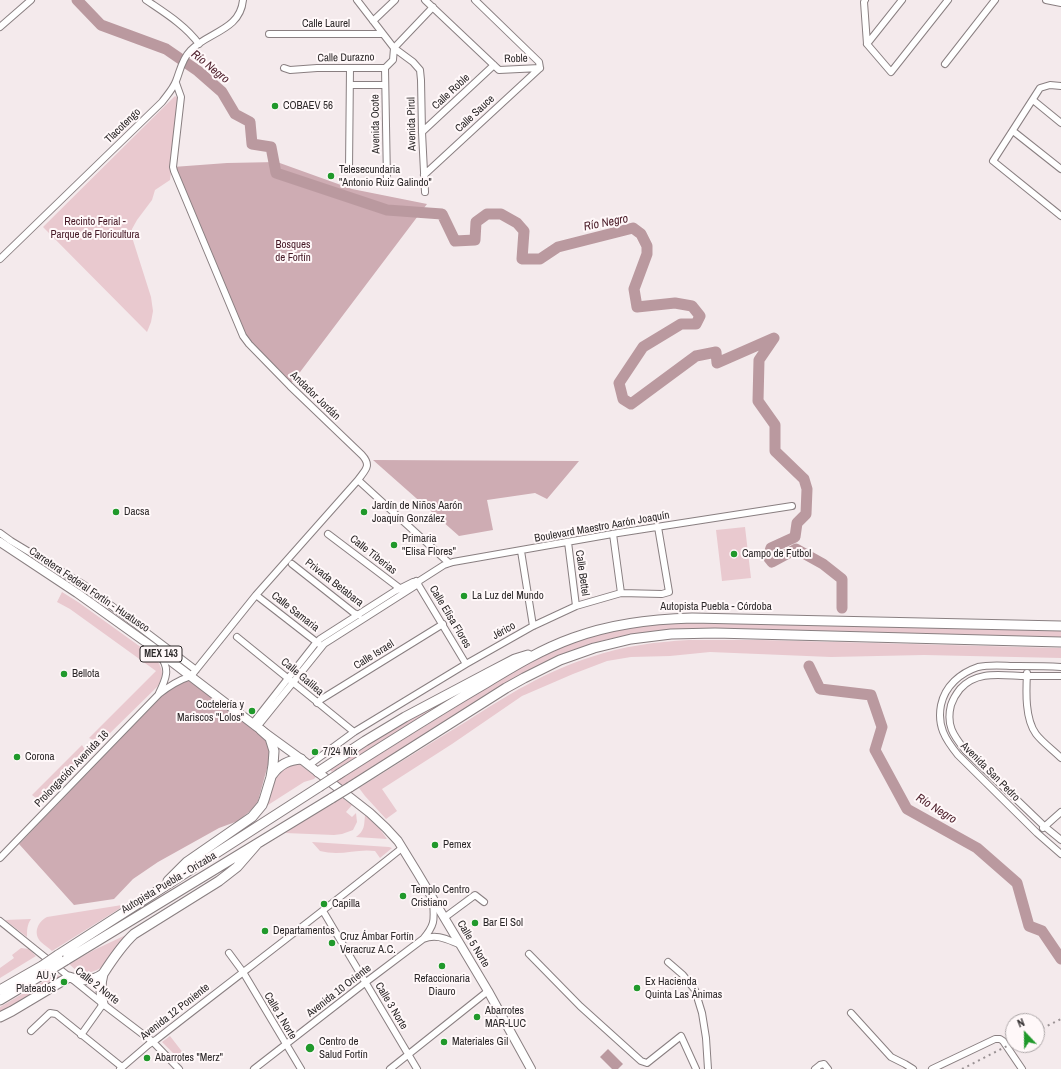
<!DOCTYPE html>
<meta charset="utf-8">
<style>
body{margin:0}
#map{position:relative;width:1061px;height:1069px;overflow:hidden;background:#f4eaec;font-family:"Archivo Narrow",sans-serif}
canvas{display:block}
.north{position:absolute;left:1005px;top:1013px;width:40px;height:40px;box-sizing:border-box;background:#fff8f9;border:1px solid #aba5a6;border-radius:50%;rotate:338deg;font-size:11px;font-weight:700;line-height:16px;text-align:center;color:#2c2829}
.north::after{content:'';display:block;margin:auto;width:14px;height:18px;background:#20992b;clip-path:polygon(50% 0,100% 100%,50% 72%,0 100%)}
</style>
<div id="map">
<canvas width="1061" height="1069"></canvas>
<div class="north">N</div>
</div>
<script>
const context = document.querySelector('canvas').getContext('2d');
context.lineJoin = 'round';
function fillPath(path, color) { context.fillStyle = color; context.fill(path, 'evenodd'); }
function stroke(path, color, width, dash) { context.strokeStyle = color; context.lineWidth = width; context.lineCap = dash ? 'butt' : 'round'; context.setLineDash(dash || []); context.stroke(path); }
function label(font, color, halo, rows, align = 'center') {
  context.font = font + ' "Archivo Narrow",sans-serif'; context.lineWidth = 4; context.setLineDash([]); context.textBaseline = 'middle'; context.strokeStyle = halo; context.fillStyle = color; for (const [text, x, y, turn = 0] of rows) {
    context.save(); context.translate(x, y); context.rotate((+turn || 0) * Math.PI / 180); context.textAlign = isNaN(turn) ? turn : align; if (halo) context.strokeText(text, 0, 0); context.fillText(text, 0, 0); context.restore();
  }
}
fillPath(new Path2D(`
 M 175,96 L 178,98 L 170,168 L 171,172 L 170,180 L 155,190 L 152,200 L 137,220 L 132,229 L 131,234 L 151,297 L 153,311 L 151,322 L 147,332 L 43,227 Z
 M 745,527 L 751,578 L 722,581 L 716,530 Z
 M 62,592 L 78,602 L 156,658 C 162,669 165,674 158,686 L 105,738 C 99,741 95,741 89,738 L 156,671 L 70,609 L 57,602 Z
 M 687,621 L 1061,630 L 1061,638 L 686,629 C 649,631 609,636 574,650 C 533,666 496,690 460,713 C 420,737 381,762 342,787 L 335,782 C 379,755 423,727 467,700 C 494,683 522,664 551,651 C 576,641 603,632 630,627 C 649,624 668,623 687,621 Z
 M 689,640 L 762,640 L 1061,648 L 1061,658 L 924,655 L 831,657 L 710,652 L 670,656 L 631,657 L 607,661 L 573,674 L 522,696 L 452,744 L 382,789 L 397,811 L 386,819 L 365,796 L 359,788 C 395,765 431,743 467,721 C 506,696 546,671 591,657 C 623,646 655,642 689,640 Z
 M 464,690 L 332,772 L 330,770 L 333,766 L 404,722 Z
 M 82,745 L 85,750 L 83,758 L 45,798 C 39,801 37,799 32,795 Z
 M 298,763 L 316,777 L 314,779 L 304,782 L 268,805 C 271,794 273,774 282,768 C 286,765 293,764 298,763 Z
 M 341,797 L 352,805 L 346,812 L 352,817 L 356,813 L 357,822 L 353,830 L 342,834 L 334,835 L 285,833 Z
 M 365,815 L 380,829 L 387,839 L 356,837 C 365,830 364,826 365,815 Z
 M 312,842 L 389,847 L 392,848 L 380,858 L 375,851 C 361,849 349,853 336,853 C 331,853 325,852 320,851 Z
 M 122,905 L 121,907 L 119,909 L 52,951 C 49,948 44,945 41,942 C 33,934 37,922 47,917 Z
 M 31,919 C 27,925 27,930 27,937 L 5,920 Z
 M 128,934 L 102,967 C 96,971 84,976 77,971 C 74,969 72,966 69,964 L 94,950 Z
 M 21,948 L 29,949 L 36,956 L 0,978 L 0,968 L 14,958 L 12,955 Z
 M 56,974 L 61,977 L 0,1014 L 0,1007 Z
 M 170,1036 L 187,1058 L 182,1062 L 162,1042 Z`), '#e9c9cf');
fillPath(new Path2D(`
 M 277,162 L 352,189 L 427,204 L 291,384 L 243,336 L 173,167 L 227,163 Z
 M 373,460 L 579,461 L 547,499 L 535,493 L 487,500 L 493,530 L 459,536 Z
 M 188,681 L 197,683 L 263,737 L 268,744 L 270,750 L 269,761 L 258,801 L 254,807 L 249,812 L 238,821 L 219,828 L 158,862 L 133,879 L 114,899 L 74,905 L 19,844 L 164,694 C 172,687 178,683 188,681 Z`), '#ceacb3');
fillPath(new Path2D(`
 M 608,1049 L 623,1064 L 618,1069 L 612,1069 L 600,1057 Z`), '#ba999f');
stroke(new Path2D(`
 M 77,0 L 101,25 L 166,49 L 198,71 L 222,92 L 235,114 L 250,122 L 252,144 L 271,147 L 276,173 L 387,210 L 442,214 L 455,241 L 475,240 L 476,222 L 487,214 L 501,214 L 517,223 L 524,231 L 522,259 L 540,259 L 558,247 L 633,228 L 641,234 L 647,246 L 647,254 L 634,289 L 637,307 L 675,303 L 692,306 L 700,316 L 696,324 L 681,324 L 643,347 L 619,383 L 623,399 L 631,404 L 696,356 L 716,352 L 717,363 L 774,338 L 759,360 L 758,401 L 775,425 L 775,451 L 804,479 L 807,489 L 806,514 L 797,523 L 795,537 L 771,548 L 768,557 L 772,562 L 796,549 L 823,564 L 842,579 L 842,608
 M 809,666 L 820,689 L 871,695 L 882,727 L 875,750 L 907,809 L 977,848 L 1017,883 L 1029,926 L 1042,931 L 1061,959`), '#ba999f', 11);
const minor = new Path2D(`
 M 146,0 C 165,13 185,25 199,44
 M 357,0 L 394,48 L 413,62 L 420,70 L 421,80 L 422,132 L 425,192
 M 425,0 L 499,70 L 540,68
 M 475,0 L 539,62 L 540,68
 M 865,0 L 864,2 L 867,44 L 891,72 L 948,0
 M 1046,0 L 1061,3
 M 373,21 L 395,0
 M 0,27 L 31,0
 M 269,34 L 383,34
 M 867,44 L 902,0
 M 945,64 L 995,0
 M 284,68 L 290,70 L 317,68 L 385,68 L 393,60 L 394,48 L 433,7
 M 385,68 L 387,181
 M 350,85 L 385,85
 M 1061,86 L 1050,85 L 1040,88 L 993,161 L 1061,216
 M 1033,100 L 1061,123
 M 1013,131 L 1061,169
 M 422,132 L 494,65
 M 349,169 L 350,68
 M 424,175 L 540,68
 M 0,259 L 162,102 C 167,95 173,89 176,81 C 180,71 182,59 190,51 C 207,32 240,31 243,0
 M 358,480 L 449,563
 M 0,533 L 11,541 L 84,585 L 196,670
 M 328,534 L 402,590
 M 613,534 L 621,593
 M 568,542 L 576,606
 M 521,551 L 533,626
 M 292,564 L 354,613 L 359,615
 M 416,581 L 466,664
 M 256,595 L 319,644
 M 237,637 L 354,732
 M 1061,667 C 1047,666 1032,666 1018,666 C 1005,666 991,664 978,667 C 960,673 945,686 941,705 C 937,726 945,739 958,755 L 1037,833 L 1061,854
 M 1027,673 C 1026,692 1025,719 1036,734 C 1042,742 1053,750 1061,758
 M 1061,676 C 1048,676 1034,676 1021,676 C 999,675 976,671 960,689 C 956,694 953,699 951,705 C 946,725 953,735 965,750 L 1044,826 L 1061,840
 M 159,693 C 166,679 171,668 159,655
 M 317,703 L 320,700 L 443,624
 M 253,723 L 315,644 L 320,639 L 395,591 L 413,582 L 419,581
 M 257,727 L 324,644 L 415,586 L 418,584 L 419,581 L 444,565 L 453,562 L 618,533 L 792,506
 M 309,765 L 354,732 L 466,664 L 533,626 L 576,606 L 621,593 L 662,594 L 669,592 L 658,527
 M 1043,828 L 1061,812
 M 0,858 L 159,694 C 169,686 179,680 191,676 L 256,595 L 358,480 C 365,470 372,466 362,455 L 290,386 L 249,344 L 243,336 L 174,171 L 173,167 L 181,97 L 176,83
 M 323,911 L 417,1069
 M 444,918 L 475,895 L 484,902
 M 0,921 L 103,1004 L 153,1042 L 179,1069
 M 423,939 C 437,933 448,940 461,945
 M 229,953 L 243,972 L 301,1069
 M 529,954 L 580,1006 L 641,1061 L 647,1063 L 681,1036 L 696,1069
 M 668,962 L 683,975 L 695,990 L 702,1013 L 706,1038 L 708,1069
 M 851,1013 L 891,1057 L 905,1064 L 913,1069
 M 31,1031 L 50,1013 L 56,1014 L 122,1067
 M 81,1035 L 103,1004
 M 120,1069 L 148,1045 L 157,1039 C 239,975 321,913 402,848
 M 254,1069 L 366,982 L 423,939 C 436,924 434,919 433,901
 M 390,1069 L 488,991
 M 815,1069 L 820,1065 L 824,1064 L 828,1069
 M 932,1069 L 995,1039 L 1000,1039 L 1003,1041 L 1022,1069`);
const major = new Path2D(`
 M 0,542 L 77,593 L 151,646 L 257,727 L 301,759 L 370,813 L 386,828 L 398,841 L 417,872 L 488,991 L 531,1069`);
const highway = new Path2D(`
 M 318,772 L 365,741 L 405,717 L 488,673 L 515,659 L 528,655
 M 339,774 C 388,743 436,712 486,683 C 514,666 542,649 573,638 C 611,624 651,619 692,618 L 1061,626
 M 272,775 C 280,764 289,760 301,759
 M 350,787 L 506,688 L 524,678 L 560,660 L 594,648 L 631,639 L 671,634 L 715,633 L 1061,642
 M 168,881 L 187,862 L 252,817 L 262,805 L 264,800 L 271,777 L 273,765 L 274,751 L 270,738 L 261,730
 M 58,955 L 319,787
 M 66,960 L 332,798
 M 103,974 C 100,985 100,993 103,1004
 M 0,990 L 42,966
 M 0,1000 L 50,970
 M 0,1017 L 12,1011 L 69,977 C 81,981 92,982 103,974 C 112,960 122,945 134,934 L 219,881 L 237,867 L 257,844`);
stroke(minor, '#897f81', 8);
stroke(major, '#897f81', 10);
stroke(highway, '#897f81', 11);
stroke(minor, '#fff', 6);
stroke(major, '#fff', 8);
stroke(highway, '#fff', 9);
stroke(new Path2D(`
 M 1037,1031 L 1061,1019
 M 962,1069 L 1013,1043`), '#9a9294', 2, [2, 4]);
const highwayBridge = new Path2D(`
 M 319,787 L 339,774
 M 332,798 L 350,787
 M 42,966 L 58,955
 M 50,970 L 66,960`);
stroke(highwayBridge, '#897f81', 11, []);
stroke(highwayBridge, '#fff', 9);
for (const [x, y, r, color] of [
 [275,106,4,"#20992b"],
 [331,176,4,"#20992b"],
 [116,512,4,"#20992b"],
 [364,512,4,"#20992b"],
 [394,545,4,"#20992b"],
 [734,554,4,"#20992b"],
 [464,596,4,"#20992b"],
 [64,674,4,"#20992b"],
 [252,711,4,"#20992b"],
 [315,752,4,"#20992b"],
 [17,757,4,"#20992b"],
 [435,845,4,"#20992b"],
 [403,896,4,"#20992b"],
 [324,904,4,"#20992b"],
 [475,923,4,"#20992b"],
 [265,931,4,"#20992b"],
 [332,943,4,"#20992b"],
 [442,966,4,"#20992b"],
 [64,982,4,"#20992b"],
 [637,988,4,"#20992b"],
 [477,1017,4,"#20992b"],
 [444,1042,4,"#20992b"],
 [310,1048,5,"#20992b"],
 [147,1058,4,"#20992b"]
]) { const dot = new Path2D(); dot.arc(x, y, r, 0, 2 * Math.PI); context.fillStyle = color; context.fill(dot); stroke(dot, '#fff8f9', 1.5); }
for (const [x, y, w] of [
 [161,654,42]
]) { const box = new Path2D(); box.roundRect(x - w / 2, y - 8, w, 16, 3); context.fillStyle = '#fff8f9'; context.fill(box); stroke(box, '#2c2829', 1); }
label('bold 10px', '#2c2829', null, [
 ["MEX 143",161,654]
]);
label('11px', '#2c2829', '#fff8f9', [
 ["Calle Laurel",326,24],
 ["Calle Durazno",346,58,-1],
 ["Roble",516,59,-2],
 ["Calle Roble",451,92,-43],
 ["Calle Sauce",475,114,-43],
 ["Avenida Ocote",376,124,-91],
 ["Avenida Pirul",412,124,-91],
 ["Tlacotengo",123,126,-44],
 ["Andador Jordán",315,396,44],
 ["Boulevard Maestro Aarón Joaquín",602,527,-10],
 ["Calle Tiberias",373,555,38],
 ["Calle Bettel",582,573,82],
 ["Privada Betabara",334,583,38],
 ["Carretera Federal Fortín - Huatusco",89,590,34],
 ["Autopista Puebla - Córdoba",716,607],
 ["Calle Samaria",295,612,38],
 ["Calle Elisa Flores",450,617,59],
 ["Jérico",504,631,-29],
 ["Calle Israel",374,655,-32],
 ["Calle Galilea",302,677,40],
 ["Prolongación Avenida 16",72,769,-46],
 ["Avenida San Pedro",990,772,45],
 ["Autopista Puebla - Orizaba",169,883,-31],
 ["Calle 5 Norte",473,944,59],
 ["Calle 2 Norte",97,986,38],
 ["Avenida 10 Oriente",339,991,-38],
 ["Calle 3 Norte",391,1006,59],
 ["Avenida 12 Poniente",175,1012,-38],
 ["Calle 1 Norte",280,1016,59]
]);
label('11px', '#2c2829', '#fff8f9', [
 ["COBAEV 56",283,106],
 ["Telesecundaria",339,170],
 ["\"Antonio Ruiz Galindo\"",339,183],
 ["Jardín de Niños Aarón",372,506],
 ["Joaquín González",372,519],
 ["Dacsa",124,512],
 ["Primaria",402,539],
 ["\"Elisa Flores\"",402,552],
 ["Campo de Futbol",742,554],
 ["La Luz del Mundo",472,596],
 ["Bellota",72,674],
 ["Coctelería y",244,705,"right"],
 ["Mariscos \"Lolos\"",244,718,"right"],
 ["7/24 Mix",323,752],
 ["Corona",25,757],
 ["Pemex",443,845],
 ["Templo Centro",411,890],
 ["Cristiano",411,903],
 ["Capilla",332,904],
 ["Bar El Sol",483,923],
 ["Departamentos",273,931],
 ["Cruz Ámbar Fortín",340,937],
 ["Veracruz A.C.",340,950],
 ["AU y",56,976,"right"],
 ["Plateados",56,989,"right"],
 ["Refaccionaria",442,979,"center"],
 ["Diauro",442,992,"center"],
 ["Ex Hacienda",645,982],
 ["Quinta Las Ánimas",645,995],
 ["Abarrotes",485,1011],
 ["MAR-LUC",485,1024],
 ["Centro de",319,1042],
 ["Salud Fortín",319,1055],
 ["Materiales Gil",452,1042],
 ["Abarrotes \"Merz\"",155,1058]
], 'left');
label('11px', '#451825', '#fff8f9', [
 ["Recinto Ferial -",95,222],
 ["Parque de Floricultura",95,235],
 ["Bosques",293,245],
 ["de Fortín",293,258]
]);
label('italic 12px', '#50222e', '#fff8f9', [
 ["Río Negro",210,67,39],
 ["Río Negro",606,223,-11],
 ["Río Negro",936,809,32]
]);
</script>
